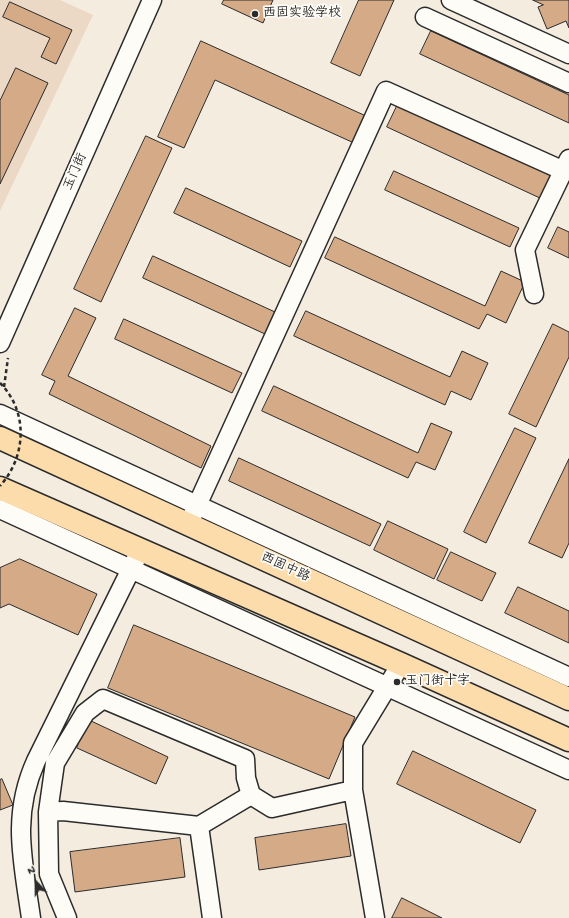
<!DOCTYPE html>
<meta charset="utf-8">
<style>
body{margin:0}
#map{position:relative;width:569px;height:918px;overflow:hidden;background:#f5ece0;font-family:"Gochi Hand",sans-serif}
canvas{display:block}
.north{position:absolute;left:16px;top:862px;width:40px;height:40px;-webkit-text-stroke:3px #fdfcf7;paint-order:stroke;rotate:338deg;font-size:11px;font-weight:700;line-height:16px;text-align:center;color:#2b2b2b}
.north::after{content:'';display:block;margin:auto;width:14px;height:18px;background:#2b2b2b;clip-path:polygon(50% 0,100% 100%,50% 72%,0 100%)}
</style>
<div id="map">
<canvas width="569" height="918"></canvas>
<div class="north">N</div>
</div>
<script>
const context = document.querySelector('canvas').getContext('2d');
context.lineJoin = 'round';
function fillPath(path, color) { context.fillStyle = color; context.fill(path, 'evenodd'); }
function stroke(path, color, width, dash) { context.strokeStyle = color; context.lineWidth = width; context.lineCap = dash ? 'butt' : 'round'; context.setLineDash(dash || []); context.stroke(path); }
function label(font, color, halo, rows, align = 'center') {
  context.font = font + ' "Gochi Hand","LXGW WenKai TC",sans-serif'; context.lineWidth = 3.5; context.setLineDash([]); context.textBaseline = 'middle'; context.strokeStyle = halo; context.fillStyle = color; for (const [text, x, y, turn = 0] of rows) {
    context.save(); context.translate(x, y); context.rotate((+turn || 0) * Math.PI / 180); context.textAlign = isNaN(turn) ? turn : align; if (halo) context.strokeText(text, 0, 0); context.fillText(text, 0, 0); context.restore();
  }
}
fillPath(new Path2D(`
 M 0,0 L 60,0 L 93,15 L 0,211 Z`), '#ebd8c5');
const building = new Path2D(`
 M 224,0 L 273,0 L 263,23 L 222,4 Z
 M 359,0 L 394,0 L 360,76 L 331,63 Z
 M 533,0 L 569,0 L 569,28 L 566,21 L 547,29 L 538,7 L 543,5 Z
 M 10,2 L 72,30 L 56,64 L 41,57 L 50,38 L 3,17 Z
 M 431,31 L 569,95 L 569,123 L 420,54 Z
 M 201,41 L 366,116 L 354,143 L 215,80 L 184,148 L 158,137 Z
 M 16,68 L 48,83 L 0,184 L 0,101 Z
 M 398,104 L 553,176 L 542,199 L 387,127 Z
 M 146,136 L 172,148 L 101,302 L 74,289 Z
 M 394,171 L 519,228 L 510,247 L 385,190 Z
 M 186,188 L 302,241 L 290,267 L 174,213 Z
 M 558,227 L 569,232 L 569,258 L 548,248 Z
 M 335,237 L 485,306 L 501,271 L 525,282 L 506,323 L 487,314 L 479,329 L 325,258 Z
 M 153,256 L 275,312 L 265,334 L 143,278 Z
 M 75,308 L 96,318 L 68,376 L 211,446 L 201,468 L 49,394 L 55,381 L 42,375 Z
 M 306,311 L 450,377 L 462,351 L 488,363 L 471,400 L 451,391 L 445,405 L 294,336 Z
 M 124,319 L 242,373 L 232,393 L 115,339 Z
 M 553,324 L 569,332 L 569,357 L 536,427 L 509,414 Z
 M 274,386 L 418,453 L 431,423 L 452,432 L 435,470 L 416,462 L 408,478 L 262,411 Z
 M 515,428 L 536,438 L 486,543 L 464,532 Z
 M 239,458 L 381,524 L 370,546 L 229,481 Z
 M 569,459 L 569,543 L 562,558 L 529,543 Z
 M 388,521 L 448,549 L 434,579 L 374,550 Z
 M 451,552 L 496,573 L 482,601 L 437,580 Z
 M 20,559 L 97,594 L 78,635 L 9,604 L 0,608 L 0,568 Z
 M 518,587 L 569,611 L 569,643 L 505,613 Z
 M 134,625 L 355,717 L 329,779 L 108,688 Z
 M 89,720 L 168,757 L 156,784 L 77,748 Z
 M 413,751 L 536,810 L 520,843 L 397,784 Z
 M 2,779 L 13,805 L 0,810 L 0,780 Z
 M 346,824 L 351,856 L 259,870 L 255,838 Z
 M 180,838 L 185,877 L 75,892 L 70,852 Z
 M 402,898 L 442,918 L 392,918 Z`);
fillPath(building, '#d5aa86');
stroke(building, '#2b2b2b', 1);
const minor = new Path2D(`
 M 451,0 L 569,54
 M 425,17 L 569,83
 M 534,294 L 525,250 L 569,159
 M 0,343 L 152,0
 M 0,414 L 569,677
 M 0,509 L 569,770
 M 189,523 L 386,91 L 564,171
 M 48,812 L 63,811 L 199,826 L 251,795
 M 199,826 L 212,918
 M 31,918 C 23,861 11,816 36,761 L 136,559
 M 67,918 L 49,874 L 48,812 L 55,763 L 85,713 L 103,699 L 245,759 L 246,778 L 251,795 L 272,808 L 353,790
 M 375,918 L 353,790 L 353,743 L 401,664`);
const major = new Path2D(`
 M 0,438 L 569,699
 M 0,488 L 401,664 L 569,740`);
stroke(minor, '#2b2b2b', 21);
stroke(major, '#2b2b2b', 25);
stroke(new Path2D(`
 M 4,387 L 8,358`), '#2b2b2b', 2.5, [4, 3]);
stroke(minor, '#fdfcf7', 18);
stroke(major, '#fddcac', 22);
stroke(new Path2D(`
 M 0,383 C 29,412 26,457 0,486`), '#2b2b2b', 2.5, [4, 3]);
for (const [x, y, r, color] of [
 [255,14,4,"#2b2b2b"],
 [397,682,4,"#2b2b2b"]
]) { const dot = new Path2D(); dot.arc(x, y, r, 0, 2 * Math.PI); context.fillStyle = color; context.fill(dot); stroke(dot, '#fdfcf7', 1.5); }
label('13px', '#2b2b2b', '#fdfcf7', [
 ["西固实验学校",263,14],
 ["玉门街十字",405,682]
], 'left');
label('13px', '#2b2b2b', '#fdfcf7', [
 ["玉门街",76,172,-66],
 ["西固中路",285,568,25]
]);
</script>
